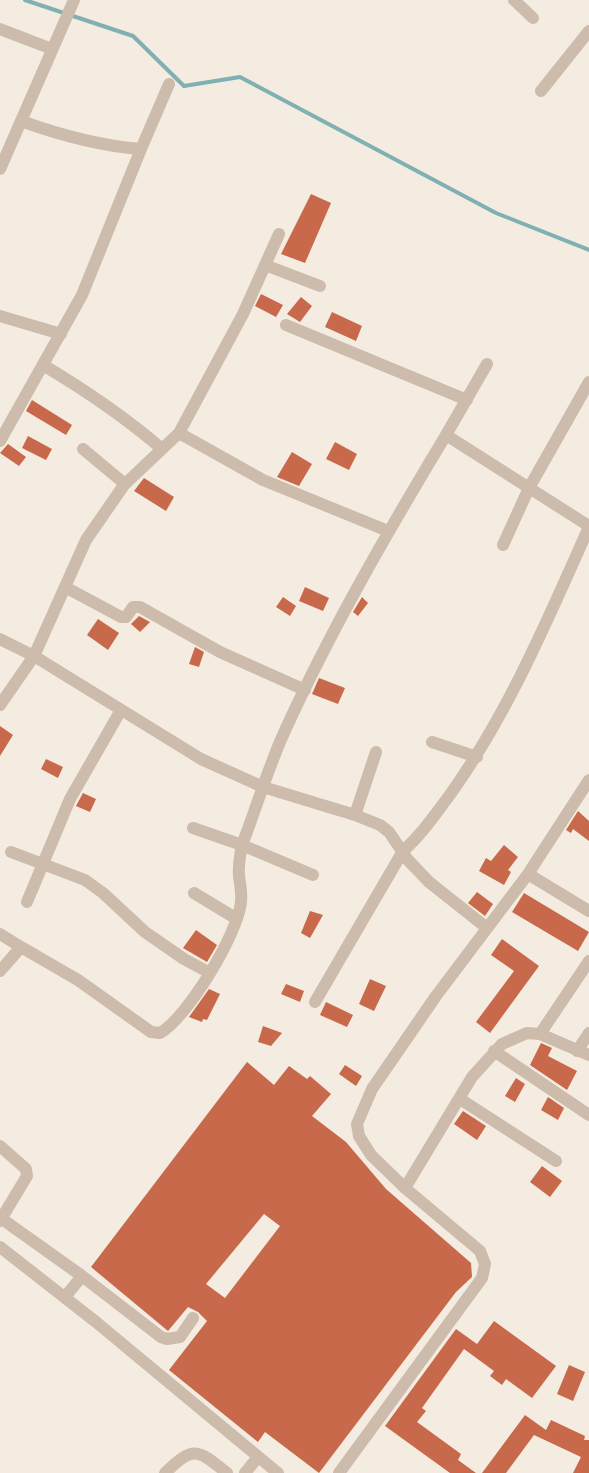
<!DOCTYPE html>
<style>
body{margin:0}
canvas{display:block;background:#f4ebe1}
</style>
<canvas width="589" height="1473"></canvas>
<script>
const context = document.querySelector('canvas').getContext('2d');
context.lineJoin = 'round';
function stroke(path, color, width, dash) { context.strokeStyle = color; context.lineWidth = width; context.lineCap = dash ? 'butt' : 'round'; context.setLineDash(dash || []); context.stroke(path); }
function fillPath(path, color) { context.fillStyle = color; context.fill(path, 'evenodd'); }
stroke(new Path2D(`
 M 25,0 L 133,36 L 184,86 L 240,77 L 496,213 L 589,250`), '#7fb0b2', 4);
fillPath(new Path2D(`
 M 311,194 L 331,203 L 305,263 L 281,254 Z
 M 261,294 L 283,305 L 276,317 L 255,306 Z
 M 301,297 L 312,306 L 300,322 L 287,314 Z
 M 332,312 L 362,326 L 356,341 L 325,327 Z
 M 32,400 L 72,425 L 66,435 L 26,411 Z
 M 28,436 L 52,449 L 46,460 L 22,448 Z
 M 335,442 L 357,454 L 349,470 L 326,459 Z
 M 8,444 L 26,457 L 19,466 L 0,453 Z
 M 292,452 L 312,464 L 299,486 L 277,477 Z
 M 144,478 L 174,497 L 166,511 L 134,491 Z
 M 305,587 L 329,598 L 323,611 L 299,601 Z
 M 283,597 L 296,606 L 290,616 L 276,607 Z
 M 362,597 L 368,603 L 358,616 L 353,612 Z
 M 139,616 L 150,622 L 140,632 L 131,624 Z
 M 98,619 L 119,633 L 108,650 L 87,635 Z
 M 195,647 L 204,652 L 199,667 L 189,664 Z
 M 319,678 L 345,688 L 338,704 L 312,694 Z
 M 0,726 L 13,735 L 0,756 Z
 M 46,759 L 63,767 L 58,778 L 41,769 Z
 M 83,793 L 96,799 L 90,812 L 76,806 Z
 M 578,811 L 589,821 L 589,841 L 573,829 L 571,833 L 566,830 Z
 M 504,845 L 518,857 L 508,870 L 511,872 L 504,885 L 479,871 L 486,858 L 491,861 Z
 M 477,892 L 493,904 L 485,916 L 468,903 Z
 M 524,893 L 589,932 L 578,951 L 512,912 Z
 M 310,911 L 323,915 L 310,938 L 301,933 Z
 M 196,930 L 217,945 L 207,962 L 183,948 Z
 M 502,939 L 539,966 L 490,1033 L 476,1022 L 514,971 L 491,955 Z
 M 370,979 L 386,986 L 374,1011 L 359,1004 Z
 M 286,984 L 304,991 L 300,1002 L 281,994 Z
 M 209,989 L 220,994 L 207,1020 L 203,1019 L 202,1022 L 189,1017 Z
 M 326,1002 L 353,1015 L 347,1027 L 320,1015 Z
 M 263,1026 L 282,1033 L 271,1046 L 258,1042 Z
 M 541,1043 L 552,1048 L 548,1056 L 577,1071 L 567,1090 L 530,1065 Z
 M 247,1062 L 274,1085 L 289,1066 L 307,1079 L 310,1076 L 331,1094 L 312,1116 L 346,1142 L 386,1189 L 471,1263 L 472,1277 L 456,1292 L 319,1473 L 265,1432 L 258,1442 L 169,1370 L 207,1321 L 198,1312 L 188,1307 L 168,1331 L 91,1267 ZM 264,1214 L 280,1226 L 225,1298 L 206,1284 Z
 M 345,1065 L 362,1076 L 356,1086 L 339,1074 Z
 M 516,1078 L 525,1084 L 515,1102 L 505,1096 Z
 M 548,1097 L 564,1108 L 558,1120 L 541,1110 Z
 M 463,1111 L 486,1126 L 477,1140 L 454,1124 Z
 M 542,1166 L 562,1181 L 550,1197 L 530,1182 Z
 M 494,1321 L 556,1366 L 532,1398 L 506,1379 L 502,1385 L 490,1376 L 494,1371 L 464,1349 L 422,1408 L 426,1411 L 417,1422 L 461,1454 L 458,1460 L 476,1473 L 450,1473 L 385,1426 L 456,1329 L 477,1344 Z
 M 569,1365 L 585,1372 L 573,1401 L 557,1394 Z
 M 525,1415 L 546,1430 L 551,1420 L 585,1436 L 584,1440 L 589,1440 L 589,1473 L 573,1473 L 581,1457 L 534,1435 L 506,1473 L 482,1473 Z`), '#c8694b');
stroke(new Path2D(`
 M 514,0 L 533,18
 M 0,29 L 52,49
 M 541,91 L 589,31
 M 141,149 L 169,84
 M 0,169 L 74,0
 M 265,265 L 320,286
 M 0,316 L 61,334
 M 286,325 L 467,400
 M 43,365 C 85,390 125,417 162,449
 M 179,433 L 263,480 L 388,531
 M 446,435 L 487,364
 M 0,441 L 82,295 L 141,149 C 99,146 60,135 21,121
 M 83,449 L 125,484
 M 503,545 L 529,488 L 589,382
 M 65,587 L 121,617 L 126,617 L 133,607 L 140,607 L 220,652 L 305,690
 M 0,639 L 34,656 L 201,759 L 263,787 L 355,815 L 380,825 L 389,832 L 408,860 L 429,882 L 487,928
 M 0,705 L 34,656 L 86,540 L 124,485 L 179,433 L 243,314 L 279,234
 M 432,742 L 477,757
 M 355,815 L 376,752
 M 193,828 L 242,845 L 313,875
 M 11,852 L 85,880 L 103,893 L 145,932 L 184,959 L 210,973
 M 528,874 L 589,911
 M 194,893 L 237,919
 M 27,902 L 70,799 L 121,710
 M 0,934 L 21,947
 M 0,971 L 21,947 L 78,980 L 151,1032 L 160,1033 C 187,1018 238,934 241,902 C 242,893 240,884 239,876 C 238,865 240,856 242,845 C 256,809 267,771 283,735 C 330,631 387,533 446,435 L 589,526
 M 315,1002 L 403,851 C 421,835 434,816 449,796 C 508,714 548,619 589,527
 M 540,1034 L 589,961
 M 494,1051 L 589,1115
 M 577,1051 L 589,1033
 M 460,1099 L 556,1161
 M 0,1146 L 26,1169 L 27,1176 L 0,1221
 M 405,1188 L 472,1077 L 502,1044 L 527,1033 L 540,1034 L 589,1055
 M 2,1219 L 82,1276
 M 0,1247 L 96,1322 L 278,1473
 M 65,1297 L 82,1276 L 161,1337 L 167,1339 L 180,1337 L 193,1318
 M 165,1473 C 194,1445 197,1449 227,1473
 M 245,1473 L 258,1457
 M 339,1473 L 482,1278 L 485,1264 L 480,1251 L 405,1188 L 371,1155 L 359,1136 L 357,1124 L 372,1089 L 436,996 L 528,874 L 589,780`), '#cdbbac', 12);
</script>
